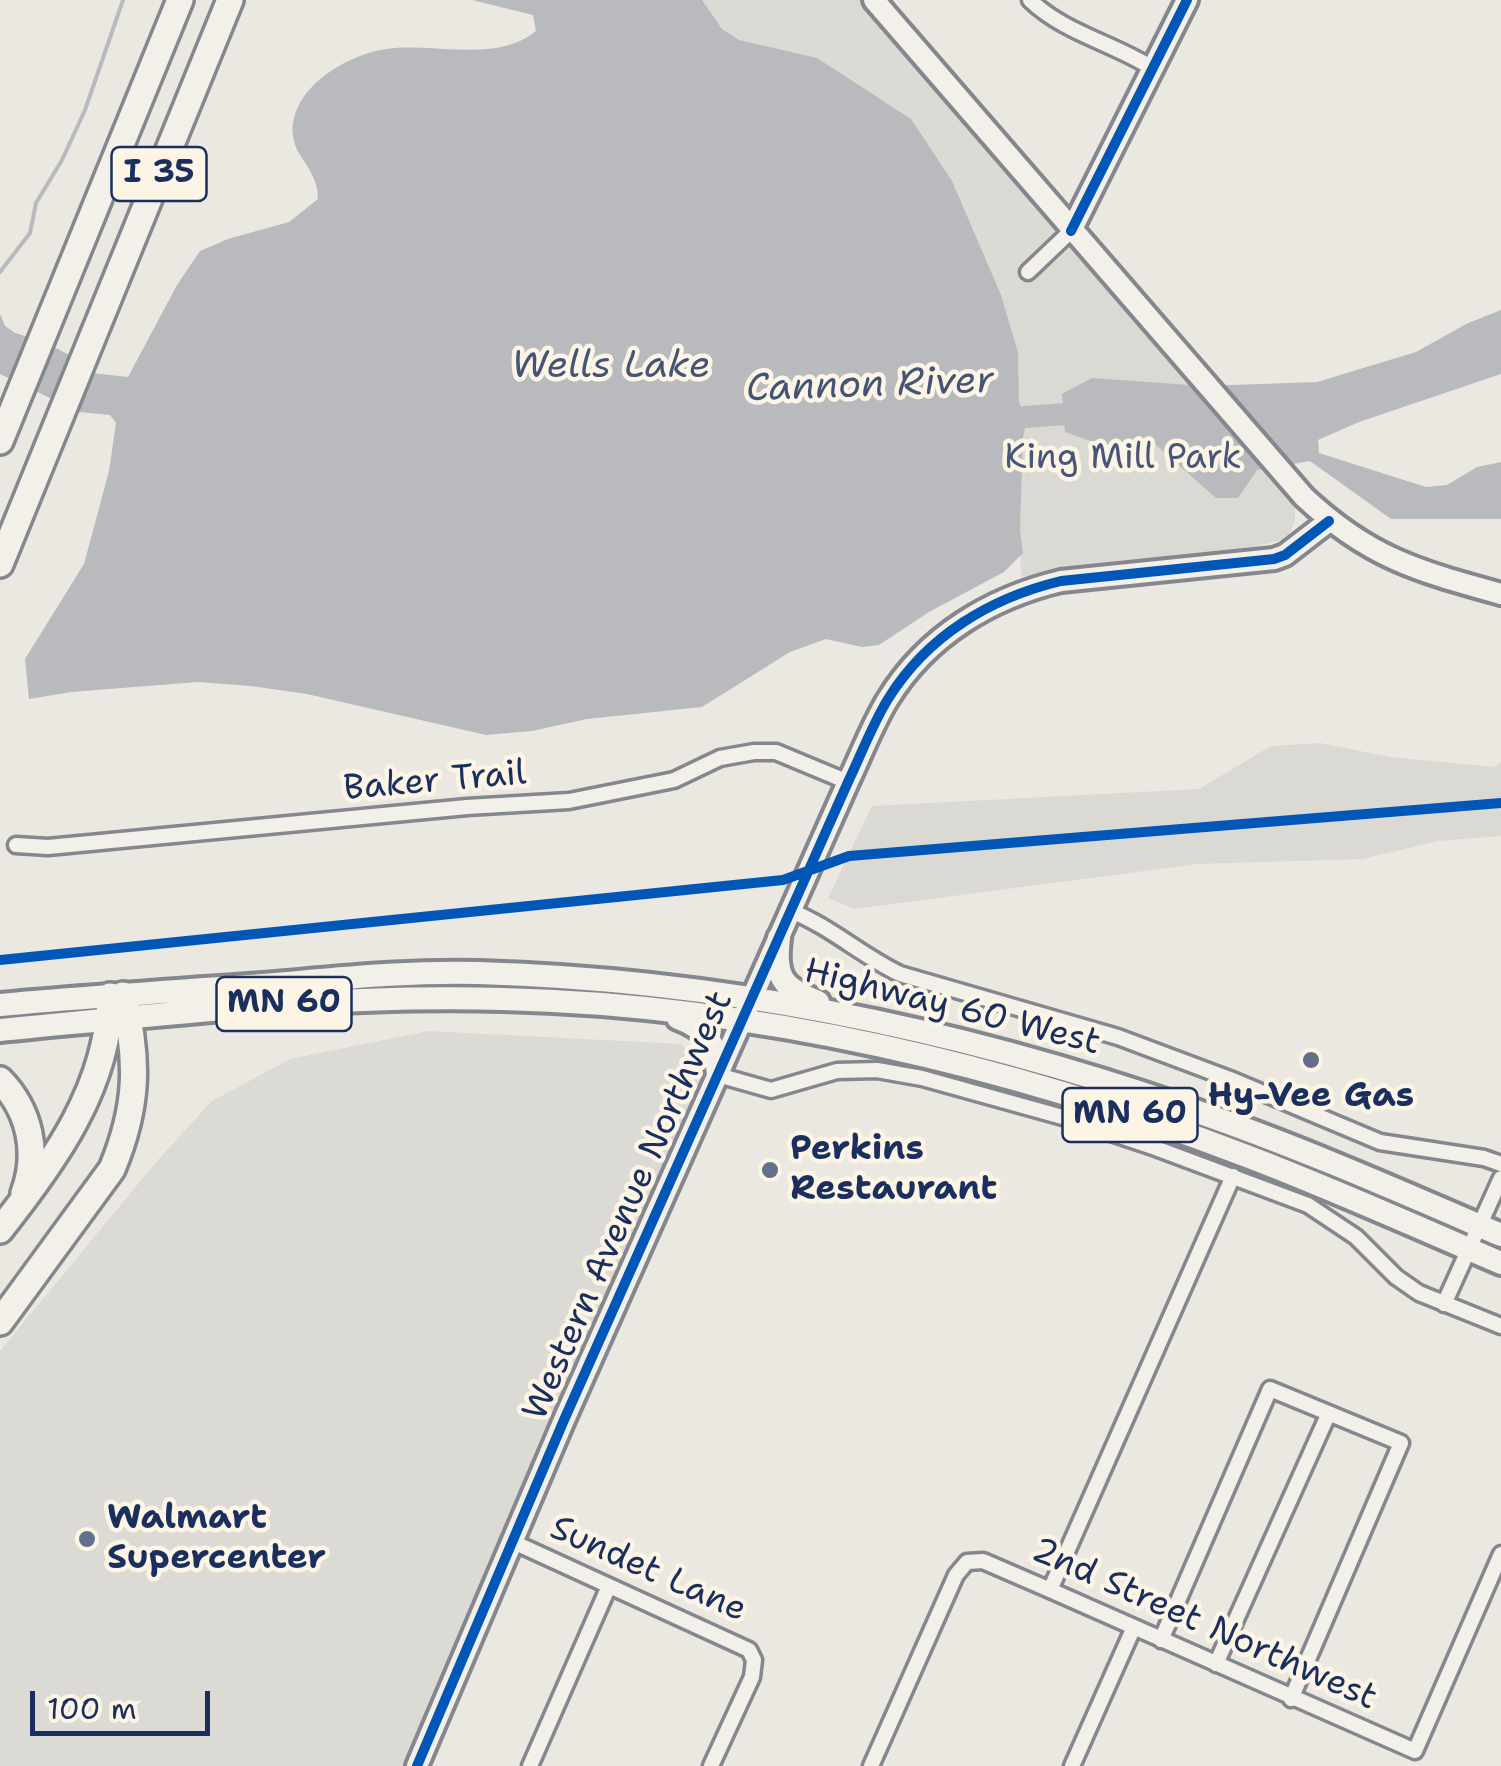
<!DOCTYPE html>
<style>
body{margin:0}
#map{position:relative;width:1501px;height:1766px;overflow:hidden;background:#eae8e1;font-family:"Shantell Sans",sans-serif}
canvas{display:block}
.scale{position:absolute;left:30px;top:1691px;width:180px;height:45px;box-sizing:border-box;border:5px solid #1b2f5e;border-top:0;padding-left:12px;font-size:30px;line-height:35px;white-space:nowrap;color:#1b2f5e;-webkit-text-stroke:8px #fcf5e5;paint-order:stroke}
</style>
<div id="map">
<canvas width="1501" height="1766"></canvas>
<div class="scale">100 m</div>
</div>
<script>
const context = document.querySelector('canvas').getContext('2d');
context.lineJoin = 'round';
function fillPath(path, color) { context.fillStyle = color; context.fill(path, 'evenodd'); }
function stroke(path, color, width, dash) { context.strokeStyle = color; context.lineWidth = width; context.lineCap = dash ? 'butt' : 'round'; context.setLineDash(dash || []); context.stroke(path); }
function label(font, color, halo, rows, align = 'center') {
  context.font = font + ' "Shantell Sans",sans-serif'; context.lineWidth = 9; context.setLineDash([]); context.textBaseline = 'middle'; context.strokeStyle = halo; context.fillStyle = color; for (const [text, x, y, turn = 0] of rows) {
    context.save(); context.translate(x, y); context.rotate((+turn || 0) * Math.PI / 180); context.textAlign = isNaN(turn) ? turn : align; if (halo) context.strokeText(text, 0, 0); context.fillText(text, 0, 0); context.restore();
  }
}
fillPath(new Path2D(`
 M 635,0 L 892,0 L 1073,209 L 1073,249 L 1001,295 Z
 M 428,1031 L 682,1044 L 703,1073 L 408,1766 L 0,1766 L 0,1351 L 157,1161 L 212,1101 L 290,1059 Z`), '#dbdad5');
fillPath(new Path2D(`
 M 1073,249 L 1295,505 L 1295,521 L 1287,539 L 1243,549 L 1107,562 L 1021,577 L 1020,531 L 1023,438 L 1027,419 L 1019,402 L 1018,352 L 1001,295 Z
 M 1320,743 L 1390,757 L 1495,767 L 1501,762 L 1501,836 L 1437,841 L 1363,859 L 1198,864 L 854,909 L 828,898 L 872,806 L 1199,789 L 1271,746 Z`), '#dbd9d4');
fillPath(new Path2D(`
 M 472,0 L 702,0 L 722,29 L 739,40 L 817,58 L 911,119 L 952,181 L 1001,295 L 1018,352 L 1019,402 L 1027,419 L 1023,438 L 1020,531 L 1023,553 L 1004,572 L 929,612 L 879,645 L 862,647 L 826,639 L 790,652 L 702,707 L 587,719 L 532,731 L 486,735 L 307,694 L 251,686 L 198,682 L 71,692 L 29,699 L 25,659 L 84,564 L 109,471 L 116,423 L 110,415 L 79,412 L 0,374 L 0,314 L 5,326 L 15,333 L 42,341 L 85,363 L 83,372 L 128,377 L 177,285 L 200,251 L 228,239 L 289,222 L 318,199 C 318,169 295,158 293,136 C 288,89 346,55 386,49 C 435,42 495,64 536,31 L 533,15 Z
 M 1501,310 L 1501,374 L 1359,422 L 1318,440 L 1319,453 L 1426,487 L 1447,485 L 1477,467 L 1501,462 L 1501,519 L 1391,519 L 1310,461 L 1257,470 L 1238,498 L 1216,498 L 1155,444 L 1105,446 L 1065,432 L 1062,394 L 1092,378 L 1203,386 L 1317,382 L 1416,352 L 1466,324 Z`), '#b8babe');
stroke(new Path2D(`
 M 0,272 L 30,233 L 36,203 L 62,160 L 85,110 L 123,0`), '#b8babe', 4);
stroke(new Path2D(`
 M 998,419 L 1065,414 L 1096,418`), '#b8babe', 22);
const street = new Path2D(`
 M 1030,0 C 1064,33 1113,43 1152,68
 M 1028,272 L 1071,231
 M 16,845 L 48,847 L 467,807 L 569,801 L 674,780 L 720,758 L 754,752 L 776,752 L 848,782
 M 791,911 C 831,927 862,956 900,974 L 1118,1037 L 1230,1079 L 1380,1142 L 1484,1158 L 1501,1164
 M 718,1075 L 771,1090 L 837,1071 L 877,1070 L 922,1078 L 1066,1118 L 1150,1146 L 1308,1205 L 1356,1237 L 1396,1277 L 1419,1293 L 1501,1326
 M 1444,1304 L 1501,1178
 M 511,1541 L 749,1650 L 754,1660 L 752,1677 L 711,1766
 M 1050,1590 L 1233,1176
 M 1161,1640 L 1270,1389 L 1401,1443 L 1291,1699
 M 1216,1664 L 1328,1415
 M 530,1766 L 609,1586
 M 871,1766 L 956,1575 L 967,1562 L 983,1561 L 1050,1590 L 1415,1751 L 1501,1554
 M 1072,1766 L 1134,1627`);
const secondary = new Path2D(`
 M 874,0 L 1304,497 C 1369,558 1418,571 1501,594
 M 1071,231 L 1187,0
 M 417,1766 L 564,1420 L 848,782 C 861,755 872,725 888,699 C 927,636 990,598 1061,581 L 1274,559 L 1285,555 L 1329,521`);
const primary = new Path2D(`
 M 779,938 C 774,977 782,988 818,1002
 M 0,1005 C 87,997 175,991 263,985 C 335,979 407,971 479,973 C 723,980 962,1030 1192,1110 C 1297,1146 1399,1191 1501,1235
 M 678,1018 C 708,1029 716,1045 718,1075
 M 0,1030 C 167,1014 335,994 503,999 C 754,1005 1009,1065 1244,1155 C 1331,1188 1415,1226 1501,1263`);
const highway = new Path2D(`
 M 0,441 L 180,0
 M 0,564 L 230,0
 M 0,1080 C 30,1111 39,1153 24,1193
 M 0,1230 C 54,1162 109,1086 110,996
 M 0,1322 L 112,1169 C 138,1107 139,1060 123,995`);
stroke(street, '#84878d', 21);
stroke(secondary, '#84878d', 28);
stroke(primary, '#84878d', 30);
stroke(highway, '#84878d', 32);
stroke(street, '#f3f0ea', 14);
stroke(secondary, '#f3f0ea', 20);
stroke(primary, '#f3f0ea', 22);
stroke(highway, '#f3f0ea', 25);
stroke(new Path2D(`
 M 1071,231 L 1187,0
 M 0,960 L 783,880 L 849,856 L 1501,803
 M 417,1766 L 564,1420 L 848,782 C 861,755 872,725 888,699 C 927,636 990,598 1061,581 L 1274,559 L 1285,555 L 1329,521`), '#0057b8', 10);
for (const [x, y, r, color] of [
 [1311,1060,10,"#63708c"],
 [770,1170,10,"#63708c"],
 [87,1539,10,"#63708c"]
]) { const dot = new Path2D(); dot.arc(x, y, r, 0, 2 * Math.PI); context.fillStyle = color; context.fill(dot); stroke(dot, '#fcf5e5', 4); }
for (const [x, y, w] of [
 [159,174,95],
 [284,1004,135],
 [1130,1115,135]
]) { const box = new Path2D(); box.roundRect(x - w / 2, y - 27, w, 54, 8); context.fillStyle = '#fcf5e5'; context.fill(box); stroke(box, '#1b2f5e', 2.5); }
label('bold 32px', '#1b2f5e', null, [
 ["I 35",159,174],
 ["MN 60",284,1004],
 ["MN 60",1130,1115]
]);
label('35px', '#485679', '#fcf5e5', [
 ["King Mill Park",1123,459]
]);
label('35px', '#1b2f5e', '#fcf5e5', [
 ["Baker Trail",435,782,-5],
 ["Highway 60 West",952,1008,14],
 ["Western Avenue Northwest",629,1206,-66],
 ["Sundet Lane",648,1570,24],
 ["2nd Street Northwest",1204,1625,24]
]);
label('bold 35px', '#1b2f5e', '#fcf5e5', [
 ["Hy-Vee Gas",1311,1097,"center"],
 ["Perkins",790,1150],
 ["Restaurant",790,1190],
 ["Walmart",107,1519],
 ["Supercenter",107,1559]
], 'left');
label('italic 38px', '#445376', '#fcf5e5', [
 ["Wells Lake",611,367],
 ["Cannon River",870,386,-2]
]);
</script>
